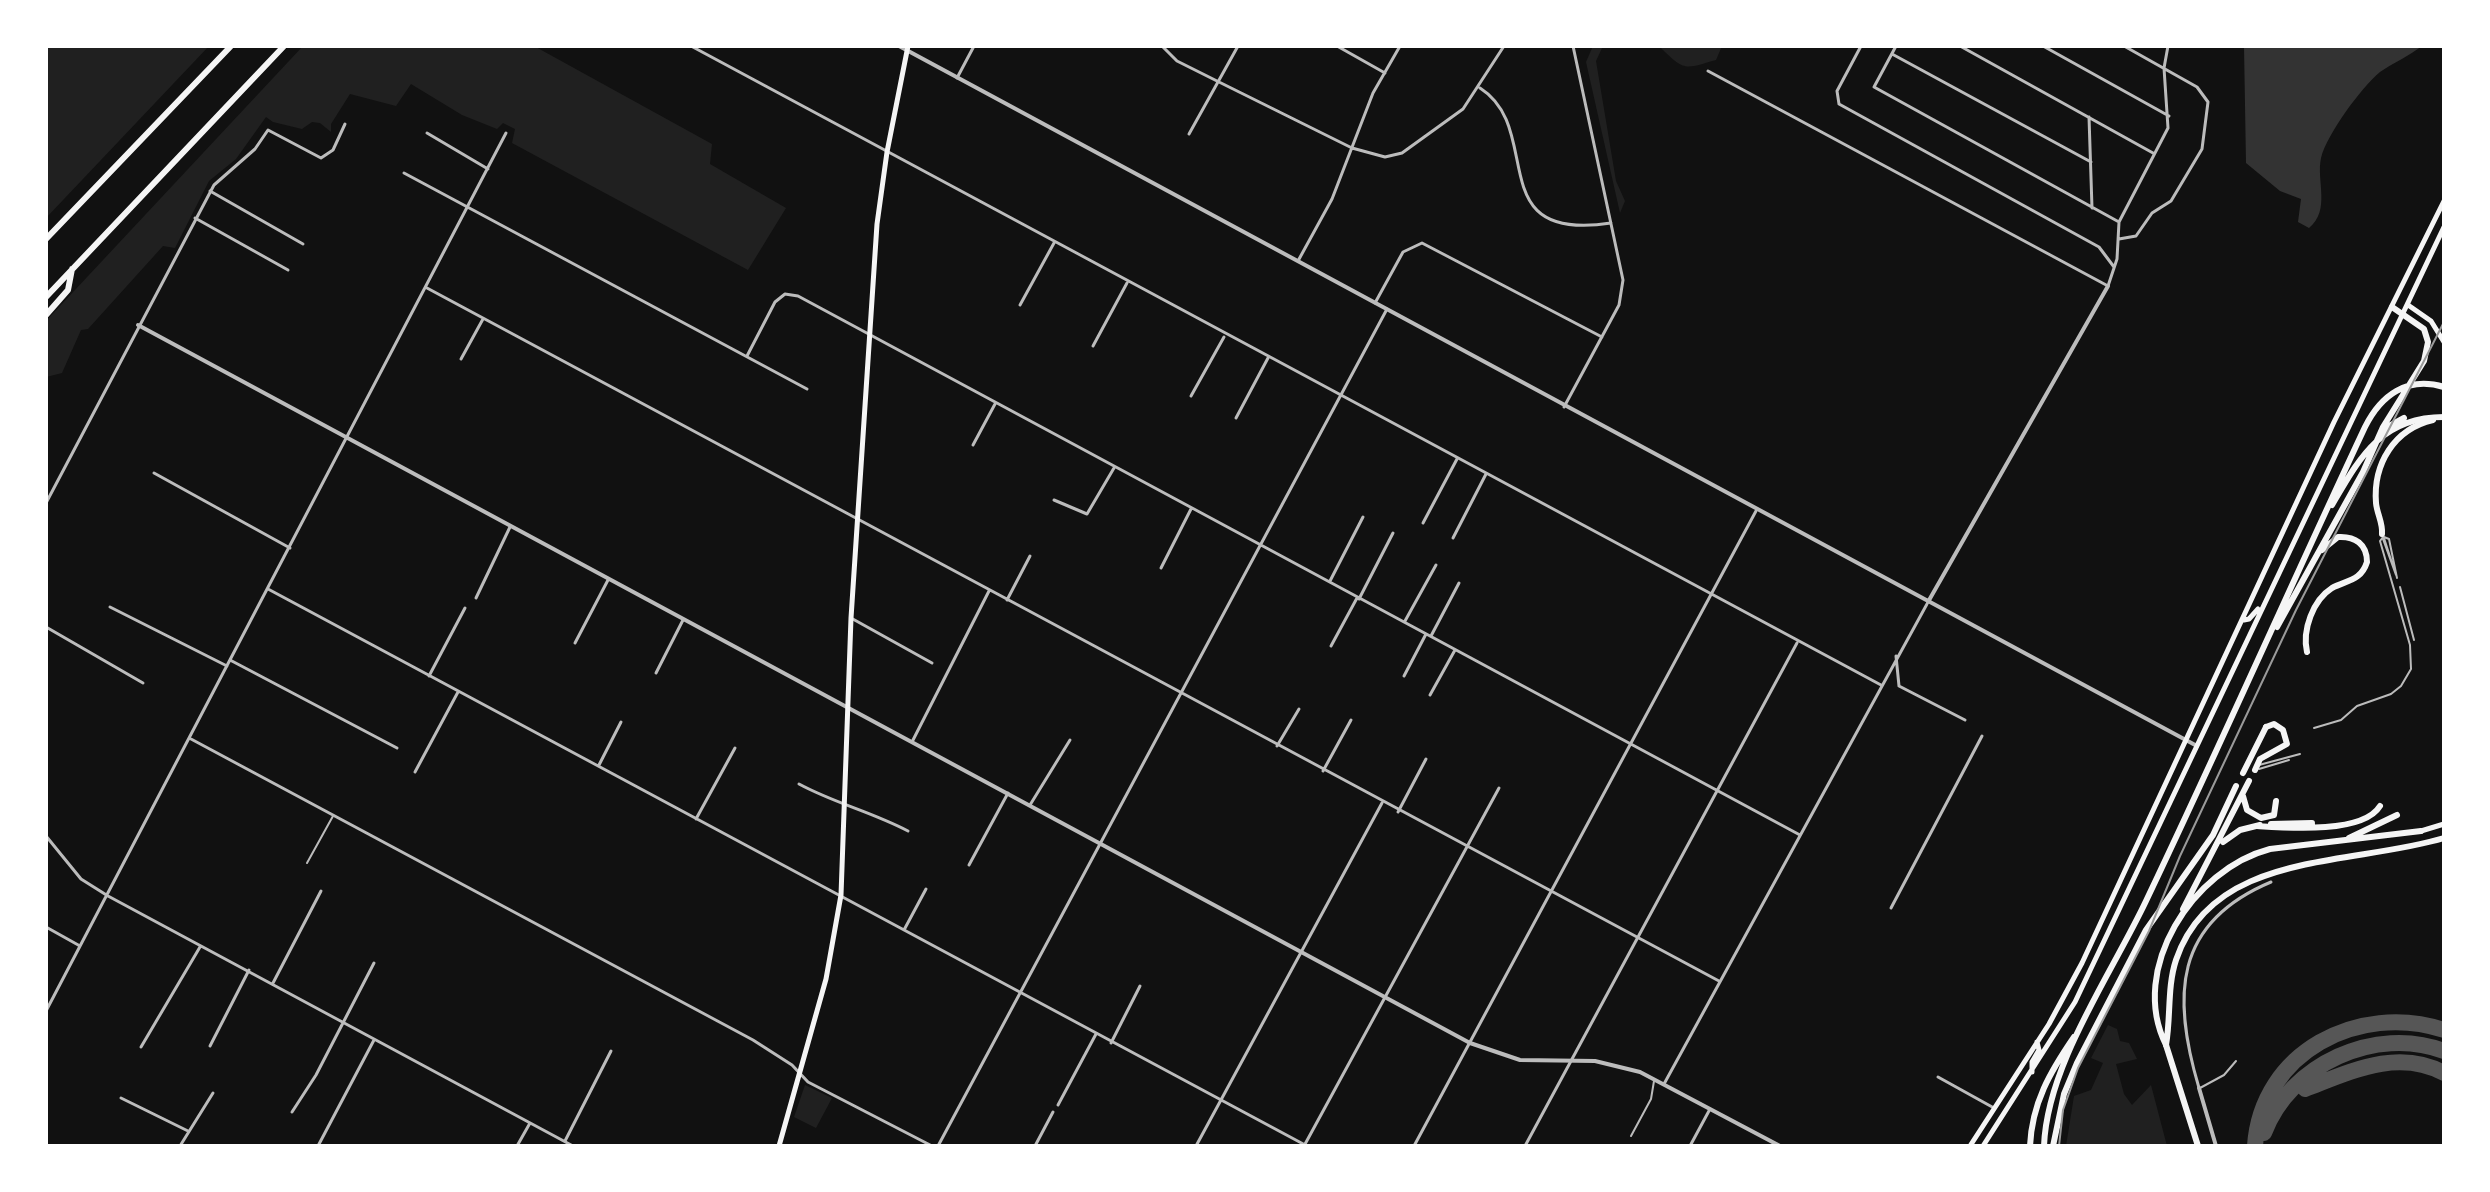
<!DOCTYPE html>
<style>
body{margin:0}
#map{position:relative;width:2490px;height:1192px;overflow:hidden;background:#111;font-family:Roboto,sans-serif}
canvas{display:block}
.frame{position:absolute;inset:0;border:48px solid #fff;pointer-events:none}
</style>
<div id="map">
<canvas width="2490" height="1192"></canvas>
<div class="frame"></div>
</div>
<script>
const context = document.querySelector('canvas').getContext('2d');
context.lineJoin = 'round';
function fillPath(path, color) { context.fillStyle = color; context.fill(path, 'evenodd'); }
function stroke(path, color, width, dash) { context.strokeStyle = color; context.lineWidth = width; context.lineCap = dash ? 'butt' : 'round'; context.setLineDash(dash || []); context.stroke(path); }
fillPath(new Path2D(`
 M 46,46 L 209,46 L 46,218 Z
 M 303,46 L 534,46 L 712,144 L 710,164 L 786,208 L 748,270 L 512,143 L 515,129 L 503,123 L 497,129 L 462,115 L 411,84 L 396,106 L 350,94 L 331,124 L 331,132 L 320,123 L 312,122 L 302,129 L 273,122 L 266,117 L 236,159 L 209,181 L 175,248 L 163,246 L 88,329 L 81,330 L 62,373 L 46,377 L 46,321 Z
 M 1593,46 L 1603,46 L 1596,61 L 1616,181 L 1625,201 L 1620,213 L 1586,62 Z
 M 1659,46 L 1722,46 L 1716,60 C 1684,69 1685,72 1659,46 Z
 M 2108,1025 L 2117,1029 L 2120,1041 L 2129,1043 L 2137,1059 L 2116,1064 L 2124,1094 L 2132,1105 L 2151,1085 L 2167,1146 L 2066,1146 L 2074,1096 L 2091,1090 L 2103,1063 L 2091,1058 Z
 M 805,1085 L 832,1098 L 816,1128 L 794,1117 Z`), '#202020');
fillPath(new Path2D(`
 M 2244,46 L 2422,46 C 2409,56 2393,63 2380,72 C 2361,88 2327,134 2321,158 C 2316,181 2331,210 2309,228 L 2298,222 L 2301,199 L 2280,191 L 2246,163 Z`), '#333');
stroke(new Path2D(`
 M 2305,1089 C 2350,1072 2397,1048 2444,1073
 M 2264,1133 C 2290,1064 2376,1025 2444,1051
 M 2255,1146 C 2261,1052 2359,1002 2444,1030`), '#565656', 16);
stroke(new Path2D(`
 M 2384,537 L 2389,539 L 2397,578
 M 2384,538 L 2394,569
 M 2383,539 L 2396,575
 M 2400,587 L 2414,640
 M 2314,728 L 2341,720 L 2357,706 L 2391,694 L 2401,686 L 2411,669 L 2410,645 L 2380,541 L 2383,537
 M 2259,765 L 2300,754
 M 2259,769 L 2289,760
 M 307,863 L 333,816
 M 2200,1088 L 2224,1075 L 2236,1061
 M 1631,1136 L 1651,1099 L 1654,1081`), '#bcbcbc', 2);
stroke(new Path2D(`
 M 691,46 L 1881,685
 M 1162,46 L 1177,61 L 1217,81 L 1352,148 L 1385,157 L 1402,153 L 1463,109 L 1504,46
 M 1337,46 L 1385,73
 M 1861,46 L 1837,91 L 1839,104 L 2099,247 L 2114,267
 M 1896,46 L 1874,87 L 2119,222
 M 1960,46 L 2153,153
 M 2043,46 L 2169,116
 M 1892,54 L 2091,162
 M 1708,71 L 2108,286 L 2117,259 L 2119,222 L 2168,128 L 2164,68 L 2168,46
 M 957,78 L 974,46
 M 1480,88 C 1546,130 1480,243 1611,223
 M 2089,117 L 2092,208
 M 427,133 L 488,169
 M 1189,134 L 1238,46
 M 404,173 L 807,389
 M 210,191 L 303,244
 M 195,218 L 288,270
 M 2119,239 L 2136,236 L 2152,213 L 2171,201 L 2202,149 L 2208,102 L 2197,87 L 2124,46
 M 1298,261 L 1332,199 L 1373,93 L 1400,46
 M 427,288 L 1719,981
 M 1375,303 L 1403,252 L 1422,243 L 1602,337
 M 1020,305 L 1054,243
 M 1093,346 L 1127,283
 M 747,356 L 775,302 L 785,294 L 798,296 L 1800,835
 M 461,359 L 483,319
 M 1191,396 L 1224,337
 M 1564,407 L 1619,305 L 1623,280 L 1573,46
 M 1236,418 L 1268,358
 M 973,445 L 995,404
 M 154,473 L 290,548
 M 1054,500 L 1087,514 L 1114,468
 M 46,503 L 214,185 L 255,149 L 268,130 L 321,158 L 333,150 L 345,124
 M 1423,523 L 1457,459
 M 1453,538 L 1486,474
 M 1161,568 L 1191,509
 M 1330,581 L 1363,517
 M 268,589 L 1307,1146
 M 476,598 L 510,527
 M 1359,599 L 1393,533
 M 1007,600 L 1030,556
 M 110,607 L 227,666
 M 851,618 L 932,663
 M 1405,621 L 1436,565
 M 46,627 L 143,683
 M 1431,636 L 1459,583
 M 575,643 L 608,580
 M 1331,646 L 1357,598
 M 1896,656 L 1899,686 L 1965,720
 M 230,660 L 397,748
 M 656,673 L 683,620
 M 429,676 L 465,608
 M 1404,676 L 1426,634
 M 1430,695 L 1455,650
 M 191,739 L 753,1040 L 792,1065 L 808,1082 L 932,1146
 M 912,742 L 989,591
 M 1277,746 L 1299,709
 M 599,765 L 621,722
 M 1323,771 L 1351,720
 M 415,772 L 458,692
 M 799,784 C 834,803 872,812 908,831
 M 1030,805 L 1070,740
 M 1398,812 L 1426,759
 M 696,819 L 735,748
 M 46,836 L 81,879 L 108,896 L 573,1146
 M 969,865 L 1008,793
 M 1891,908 L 1982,736
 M 46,927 L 80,946
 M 904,930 L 926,889
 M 273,983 L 321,891
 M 46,1011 L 506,133
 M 1111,1043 L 1140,986
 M 210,1046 L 249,970
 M 141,1047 L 200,947
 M 1938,1077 L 1994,1108
 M 1664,1084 L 1927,604
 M 2199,1088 C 2172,997 2173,923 2271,882
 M 121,1098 L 188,1131
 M 1058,1105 L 1096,1034
 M 292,1112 L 316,1075 L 374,963
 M 565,1141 L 611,1051
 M 180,1146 L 213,1093
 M 318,1146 L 374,1040
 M 517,1146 L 530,1123
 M 938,1146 L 1387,309
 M 1035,1146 L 1053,1112
 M 1196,1146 L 1382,803
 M 1304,1146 L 1499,788
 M 1414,1146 L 1756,511
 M 1525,1146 L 1797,643
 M 1690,1146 L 1710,1109`), '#bcbcbc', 3);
stroke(new Path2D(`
 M 899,46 L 2197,746
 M 138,325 L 1470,1043 L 1520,1060 L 1595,1061 L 1640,1072 L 1780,1146
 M 1928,602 L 2108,286
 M 2199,1088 L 2216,1146`), '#bcbcbc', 4);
stroke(new Path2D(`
 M 2408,305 L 2431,321 L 2444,342
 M 2421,831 L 2444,824
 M 779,1146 L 826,979 L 841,895 L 851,618 L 877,224 L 887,152 L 908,46`), '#f5f5f5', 5);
stroke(new Path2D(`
 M 2244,620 L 2249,619 L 2258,609
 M 2032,1072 L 2032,1062 L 2039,1050 L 2037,1042
 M 1970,1146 L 2049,1024 L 2082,963 L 2334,422 L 2444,201
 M 1983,1146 L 2075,1002 L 2444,227`), '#f5f5f5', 5);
stroke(new Path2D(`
 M 2382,534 C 2383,523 2377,514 2376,503 C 2373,464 2394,429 2433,420
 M 2255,770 L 2260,759 L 2287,744 L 2283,730 L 2274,724 L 2266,727
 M 2243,796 L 2247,810 L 2261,818 L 2274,815 L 2276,801
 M 2271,824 L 2312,823
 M 2257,826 C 2287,828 2363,834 2380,806
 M 2349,838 L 2397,815
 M 2223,842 L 2240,830 L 2260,825
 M 2183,909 L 2249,781
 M 2166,1045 C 2128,969 2193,869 2270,849 L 2421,831
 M 2166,1045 C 2171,1017 2167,987 2176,960 C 2213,850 2352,866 2444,838`), '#f5f5f5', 6);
stroke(new Path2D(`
 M 46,239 L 231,46
 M 46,297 L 284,46
 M 46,315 L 68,290 L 72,269
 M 2382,430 L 2404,418
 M 2332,505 C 2360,457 2381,417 2444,417
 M 2277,627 L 2363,472 L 2383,427 L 2424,361 L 2428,342 L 2424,329 L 2392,307
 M 2307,652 C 2302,630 2313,600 2332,588 C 2347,580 2361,581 2367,562 C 2367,544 2355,536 2338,537 L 2322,550
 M 2243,773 L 2266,727
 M 2166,1045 L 2198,1146
 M 2030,1146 C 2032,1103 2050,1072 2074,1037
 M 2044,1146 C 2047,1065 2111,975 2146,901 C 2221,744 2291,585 2365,427 C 2381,395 2407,376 2444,387
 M 2053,1146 L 2064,1094 L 2077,1063 L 2146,930 L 2213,835 L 2236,786`), '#f5f5f5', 6);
stroke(new Path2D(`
 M 2059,1146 L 2063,1110 L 2078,1068 L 2149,931 L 2180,856 L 2296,610 L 2444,322`), '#9a9a9a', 2);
</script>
